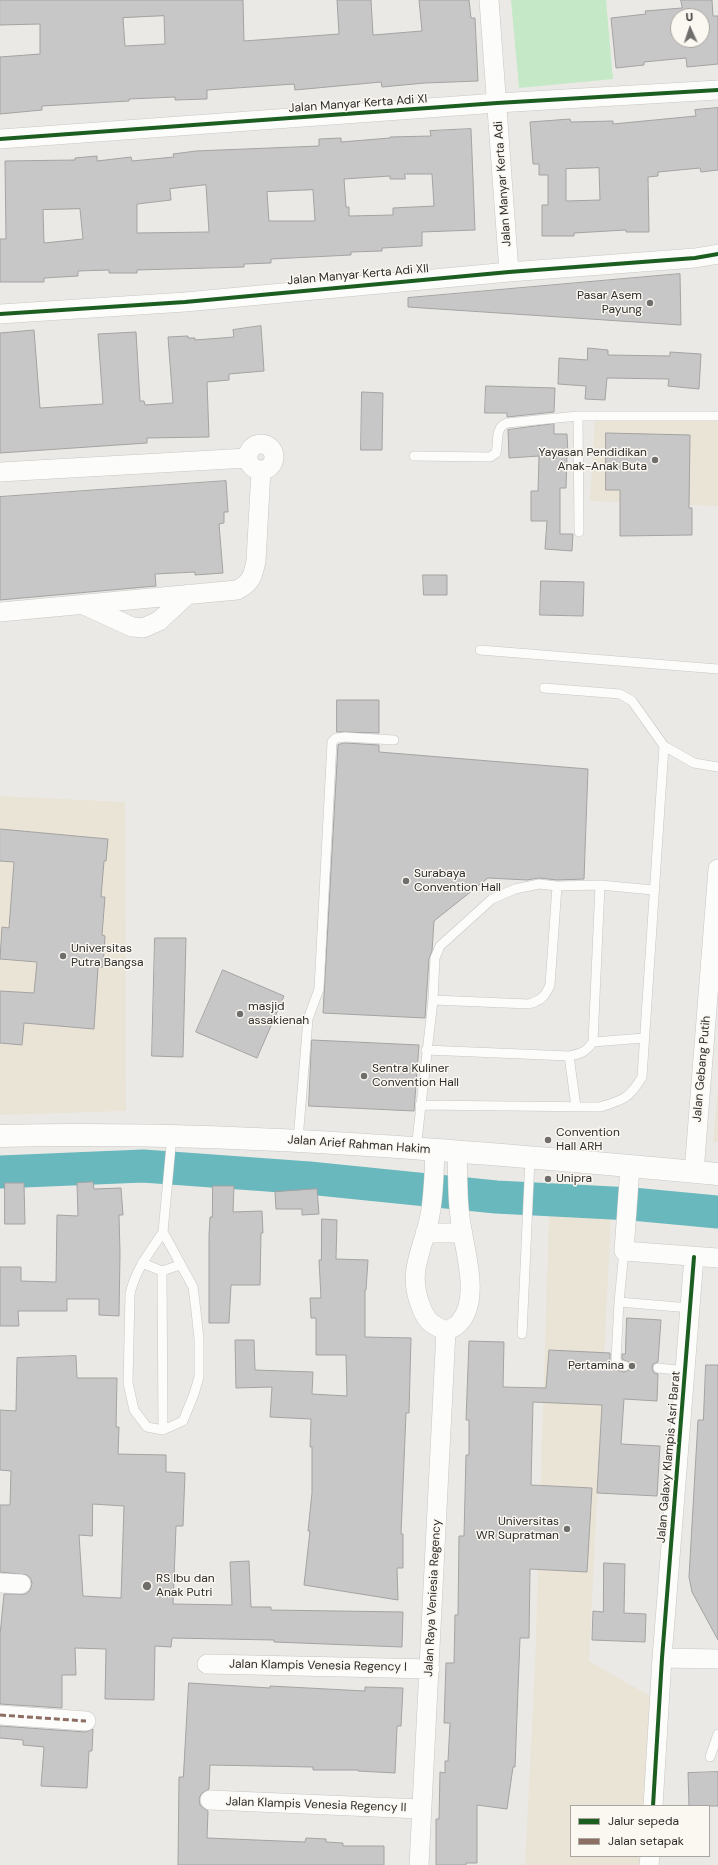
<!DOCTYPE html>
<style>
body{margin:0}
#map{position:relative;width:718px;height:1865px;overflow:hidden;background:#ebe9e6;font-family:"DM Sans",sans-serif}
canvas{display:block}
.legend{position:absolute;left:570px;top:1805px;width:140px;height:52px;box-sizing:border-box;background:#fbf7f1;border:1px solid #a9a6a1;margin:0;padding:5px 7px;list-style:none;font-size:12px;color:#2d2c2a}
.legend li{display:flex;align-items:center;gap:8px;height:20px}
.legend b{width:20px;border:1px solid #a9a6a1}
.north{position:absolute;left:670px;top:8px;width:40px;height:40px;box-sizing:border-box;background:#fbf7f1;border:1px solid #a9a6a1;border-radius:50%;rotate:357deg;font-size:11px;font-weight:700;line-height:16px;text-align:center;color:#2d2c2a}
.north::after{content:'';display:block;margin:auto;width:14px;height:18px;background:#706e6c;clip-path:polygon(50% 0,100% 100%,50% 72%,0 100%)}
</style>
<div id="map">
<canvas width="718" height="1865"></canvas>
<ul class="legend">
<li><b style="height:5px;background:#1b5e20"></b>Jalur sepeda</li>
<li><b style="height:5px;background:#8d6e63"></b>Jalan setapak</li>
</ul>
<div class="north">U</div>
</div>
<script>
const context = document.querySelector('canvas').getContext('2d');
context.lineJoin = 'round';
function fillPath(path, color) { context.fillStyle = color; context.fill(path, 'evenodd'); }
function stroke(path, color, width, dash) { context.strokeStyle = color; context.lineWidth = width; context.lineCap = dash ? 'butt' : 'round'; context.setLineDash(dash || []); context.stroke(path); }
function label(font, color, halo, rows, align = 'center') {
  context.font = font + ' "DM Sans",sans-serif'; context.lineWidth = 3; context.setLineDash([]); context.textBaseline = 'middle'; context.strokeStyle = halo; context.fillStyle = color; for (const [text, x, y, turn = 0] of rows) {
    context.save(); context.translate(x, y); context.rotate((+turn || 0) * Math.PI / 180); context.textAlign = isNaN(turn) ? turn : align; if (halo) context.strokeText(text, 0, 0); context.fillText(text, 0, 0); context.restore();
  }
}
fillPath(new Path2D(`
 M 595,419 L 718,420 L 718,506 L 590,501 Z
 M 0,796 L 125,802 L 126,1111 L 0,1115 Z
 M 718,1088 L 718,1142 L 713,1142 Z
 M 549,1215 L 611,1217 L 589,1661 L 650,1696 L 643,1806 L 571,1806 L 571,1856 L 639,1856 L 639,1865 L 525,1865 L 535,1665 Z`), '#eae4d7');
fillPath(new Path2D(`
 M 511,0 L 606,0 L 613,79 L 519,88 Z`), '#c5e9c7');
stroke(new Path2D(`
 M 0,1172 L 143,1166 L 309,1178 L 496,1197 L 632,1204 L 718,1212`), '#68b8bd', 33);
const building = new Path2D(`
 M 0,0 L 243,0 L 244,41 L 339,34 L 337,0 L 371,0 L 373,35 L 422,31 L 419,0 L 469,0 L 471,18 L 475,18 L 478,81 L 425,83 L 382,87 L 381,82 L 295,90 L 294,84 L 207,90 L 207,99 L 175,100 L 175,97 L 129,99 L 129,101 L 42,106 L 42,110 L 0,114 L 0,57 L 40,54 L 40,24 L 0,25 ZM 164,16 L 165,44 L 125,46 L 123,18 Z
 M 681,0 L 712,0 L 713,16 L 718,16 L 718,64 L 687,67 L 686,58 L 644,62 L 644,65 L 616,68 L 611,18 L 646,14 L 645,11 L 682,8 ZM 678,16 L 702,16 L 702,40 L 678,40 Z
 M 718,108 L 718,170 L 701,172 L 700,168 L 658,172 L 658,176 L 648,177 L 649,232 L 626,232 L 626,230 L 574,233 L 574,236 L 542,236 L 542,205 L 548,205 L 548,175 L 539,175 L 539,164 L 533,164 L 530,122 L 570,119 L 571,122 L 613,121 L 613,124 L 696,116 L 695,110 ZM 599,168 L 600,200 L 566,201 L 566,169 Z
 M 471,129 L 475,230 L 422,232 L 422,246 L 382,248 L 382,251 L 351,252 L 351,255 L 271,259 L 271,263 L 244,264 L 244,267 L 137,270 L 137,273 L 109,273 L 109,270 L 78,271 L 78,276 L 44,278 L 44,282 L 0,282 L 0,239 L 6,239 L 5,161 L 75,160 L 75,158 L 97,156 L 97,161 L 131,157 L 132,161 L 174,157 L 173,154 L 196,151 L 319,146 L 319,139 L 341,138 L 341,142 L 390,138 L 390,137 L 431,136 L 430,131 ZM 405,174 L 432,174 L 434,206 L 393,208 L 393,215 L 349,216 L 349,207 L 346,207 L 344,179 L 390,176 L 390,179 L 405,179 ZM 206,185 L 209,232 L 137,233 L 137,204 L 171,200 L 170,189 ZM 313,190 L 315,221 L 269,221 L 267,192 ZM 80,209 L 83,239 L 44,243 L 43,210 Z
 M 680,274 L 681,325 L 408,307 L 408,298 Z
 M 261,326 L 264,371 L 229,374 L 229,380 L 207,382 L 209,437 L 147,438 L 147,443 L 0,453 L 0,333 L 34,330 L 40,408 L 103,404 L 98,334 L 136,332 L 140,401 L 144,401 L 145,405 L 173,403 L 168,337 L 188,336 L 188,338 L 195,338 L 195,340 L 234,337 L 233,330 Z
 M 588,348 L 608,350 L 608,355 L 670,356 L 670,352 L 701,354 L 699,389 L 668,386 L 669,379 L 607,378 L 605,400 L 585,399 L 586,386 L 558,384 L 559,358 L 587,360 Z
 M 486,386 L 555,388 L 554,412 L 507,417 L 507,413 L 485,413 Z
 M 362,392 L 383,393 L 382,450 L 361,450 Z
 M 554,424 L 554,434 L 567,434 L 568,455 L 567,455 L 566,488 L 560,488 L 560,534 L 573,534 L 572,551 L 545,549 L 547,521 L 531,521 L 531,491 L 538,491 L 539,456 L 509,458 L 508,430 Z
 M 606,433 L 690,435 L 689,508 L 692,508 L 692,535 L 620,536 L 620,490 L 606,490 Z
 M 226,481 L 228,512 L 224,512 L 224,523 L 219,524 L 223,573 L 195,575 L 195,572 L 155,574 L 156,586 L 0,600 L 0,497 Z
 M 423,575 L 447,575 L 447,595 L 424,595 Z
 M 541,581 L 584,582 L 583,616 L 540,615 Z
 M 337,700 L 379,700 L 379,733 L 337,732 Z
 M 345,743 L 379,745 L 379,752 L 588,769 L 584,879 L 557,880 L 539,878 L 527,880 L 488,878 L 434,921 L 432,951 L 429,958 L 425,1018 L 323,1013 L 338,745 Z
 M 0,829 L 108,839 L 106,861 L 104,861 L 101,897 L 105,897 L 102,935 L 105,936 L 103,967 L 98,967 L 94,1029 L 24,1023 L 22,1045 L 0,1043 L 0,991 L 34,993 L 37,962 L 0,959 L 2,927 L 9,928 L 14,862 L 0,861 Z
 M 155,938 L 186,938 L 183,1057 L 152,1056 Z
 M 223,970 L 284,996 L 257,1058 L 196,1032 Z
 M 312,1040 L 419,1045 L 414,1111 L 309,1106 Z
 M 93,1182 L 94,1189 L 121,1188 L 123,1215 L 119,1215 L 120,1253 L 119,1316 L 99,1315 L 99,1299 L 67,1299 L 67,1311 L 18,1311 L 19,1326 L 0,1326 L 0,1267 L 21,1267 L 21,1281 L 56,1282 L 57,1215 L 78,1216 L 77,1183 Z
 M 5,1183 L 24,1183 L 25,1224 L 5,1224 Z
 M 213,1186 L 234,1186 L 233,1212 L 262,1211 L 263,1233 L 261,1233 L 260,1285 L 231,1285 L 229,1323 L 209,1323 L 209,1235 L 210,1217 L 212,1217 Z
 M 317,1189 L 319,1214 L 302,1215 L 302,1209 L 276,1209 L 275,1192 Z
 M 322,1219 L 337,1220 L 336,1259 L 368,1260 L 366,1290 L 365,1290 L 365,1337 L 411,1338 L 409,1413 L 406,1413 L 401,1534 L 403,1534 L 403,1568 L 397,1568 L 398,1600 L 304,1585 L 310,1531 L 308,1531 L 312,1493 L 312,1447 L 310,1447 L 311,1419 L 270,1417 L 272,1387 L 236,1388 L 235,1340 L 254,1340 L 255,1370 L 313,1372 L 312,1394 L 347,1396 L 346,1355 L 316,1355 L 316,1318 L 311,1318 L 310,1298 L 321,1298 L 319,1260 L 321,1260 Z
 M 627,1318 L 661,1320 L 658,1362 L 653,1364 L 652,1368 L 654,1373 L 658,1374 L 657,1401 L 624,1399 L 621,1444 L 660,1446 L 657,1496 L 597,1493 L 602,1405 L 533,1402 L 531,1485 L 592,1488 L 587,1572 L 530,1569 L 529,1638 L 520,1638 L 515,1767 L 513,1767 L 507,1809 L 477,1805 L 477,1863 L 466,1863 L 466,1865 L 436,1865 L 436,1819 L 439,1819 L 440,1772 L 445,1773 L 445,1761 L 448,1761 L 450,1723 L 444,1723 L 446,1663 L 454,1663 L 455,1615 L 458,1615 L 459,1536 L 464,1536 L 466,1455 L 469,1455 L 469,1420 L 466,1420 L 469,1341 L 504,1342 L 503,1387 L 546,1388 L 549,1350 L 610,1353 L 610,1362 L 614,1369 L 624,1372 L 629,1370 L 630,1363 L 622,1359 L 622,1354 L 625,1354 Z
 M 76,1356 L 77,1378 L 117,1378 L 116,1427 L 119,1427 L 118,1454 L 166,1455 L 166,1472 L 185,1473 L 183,1526 L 176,1526 L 173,1604 L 232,1605 L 230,1562 L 249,1561 L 251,1607 L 271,1607 L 271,1610 L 403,1612 L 402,1647 L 274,1642 L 274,1640 L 172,1638 L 171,1647 L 155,1646 L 154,1700 L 105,1699 L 106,1649 L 75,1648 L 76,1675 L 62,1675 L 62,1708 L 0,1704 L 0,1635 L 4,1594 L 26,1594 L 30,1590 L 32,1584 L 31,1579 L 27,1575 L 0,1572 L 0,1505 L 10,1505 L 11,1471 L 0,1470 L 0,1410 L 16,1411 L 17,1358 ZM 93,1504 L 124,1506 L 121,1598 L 83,1596 L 79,1535 L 92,1536 Z
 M 706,1365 L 718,1365 L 718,1640 L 692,1592 L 689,1577 L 698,1420 L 703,1420 Z
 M 604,1563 L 625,1564 L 624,1613 L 646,1614 L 645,1642 L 592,1640 L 593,1611 L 603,1612 Z
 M 189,1683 L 270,1688 L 270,1686 L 365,1691 L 365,1687 L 403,1688 L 401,1726 L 397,1726 L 395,1773 L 358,1771 L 358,1770 L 313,1770 L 313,1767 L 210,1765 L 209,1789 L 201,1794 L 199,1799 L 200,1805 L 208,1811 L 207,1838 L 305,1842 L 306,1838 L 326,1839 L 326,1842 L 343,1843 L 343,1846 L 384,1846 L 384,1865 L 178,1865 L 179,1777 L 183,1777 Z
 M 0,1726 L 85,1732 L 93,1729 L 92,1751 L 89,1751 L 87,1788 L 41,1786 L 44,1747 L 23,1745 L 23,1740 L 0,1738 Z
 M 718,1772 L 718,1806 L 689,1806 L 688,1773 Z`);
fillPath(building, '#c8c7c7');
stroke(building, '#a4a3a2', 1);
const service = new Path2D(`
 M 578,416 L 579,532
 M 414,456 L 490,457 L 496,453 C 499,442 494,428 507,423 L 578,416 L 718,416
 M 480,650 L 718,669
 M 544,688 L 620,694 L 632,701 L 664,746 L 694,763 L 718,767
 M 433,1000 L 435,958 L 440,946 L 492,899 L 515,889 L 539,884 L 557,886 L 600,885 L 653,890
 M 593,1042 L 644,1038
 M 426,1050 L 569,1056 C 580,1054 586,1052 593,1042 L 600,885
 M 569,1056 L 576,1107
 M 420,1105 L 600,1107 C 623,1100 629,1099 642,1077 L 664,746
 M 298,1140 L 308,1019 L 319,989 L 332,742 L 336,738 L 345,737 L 394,740
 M 416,1149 L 433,1000 L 529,1004 C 541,1000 545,997 550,985 L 557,886
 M 163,1232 L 193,1287 L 196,1311 L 199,1339 L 199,1377 L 194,1394 L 183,1421 L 163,1430 L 147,1427 L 134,1410 L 128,1383 L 130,1294 C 135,1270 150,1252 163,1232 Z
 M 163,1232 L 172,1135
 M 624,1251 L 619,1302 L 616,1360 L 618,1365 L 625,1366
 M 142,1263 L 162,1271 L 180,1265
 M 162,1271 L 163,1430
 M 619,1302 L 690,1308
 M 522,1334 L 530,1159
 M 658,1368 L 686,1371
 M 710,1757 L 718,1734`);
const minor = new Path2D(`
 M 489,0 L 509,272
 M 0,139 L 497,103 L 718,90
 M 0,314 L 185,302 L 509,272 L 695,258 L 718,254
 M248 457a13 13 0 1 1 26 0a13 13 0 1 1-26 0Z
 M 0,472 L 248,458
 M 84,605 L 132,627 L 143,628 L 159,621 L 188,594
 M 0,612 L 237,590 C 251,583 253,576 256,561 L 261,470
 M 435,1151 C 434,1172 434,1194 430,1215 C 424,1248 407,1270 420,1304 C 426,1321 430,1324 446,1331
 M 630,1167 L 624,1251 L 718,1258
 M 694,1172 L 718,869
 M 425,1233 L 463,1233
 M 446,1331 C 450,1329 456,1327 459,1323 C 482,1299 463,1246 460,1217 C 457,1196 458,1174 457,1153
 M 0,1583 L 21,1584
 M 662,1658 L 718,1659
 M 207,1664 L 430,1669
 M 0,1715 L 86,1721
 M 210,1800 L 421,1809
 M 653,1806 L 662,1658 L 694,1257
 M 419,1865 L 446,1331
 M 649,1865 L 650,1856`);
const secondary = new Path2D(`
 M 0,1136 C 240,1130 479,1152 718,1174`);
stroke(service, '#c8c6c4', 10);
stroke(minor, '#c8c6c4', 20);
stroke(secondary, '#c8c6c4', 23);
stroke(service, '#fcfcfb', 9);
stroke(minor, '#fcfcfb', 19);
stroke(secondary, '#fcfcfb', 22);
stroke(new Path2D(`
 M 0,1715 L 86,1721`), '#8d6e63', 3, [6, 3]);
stroke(new Path2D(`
 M 0,139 L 497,103 L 718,90
 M 0,314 L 185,302 L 509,272 L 695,258 L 718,254
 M 653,1806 L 662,1658 L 694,1257`), '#1b5e20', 4);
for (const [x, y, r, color] of [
 [650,303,4,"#706e6c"],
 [655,460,4,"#706e6c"],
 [406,881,4,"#706e6c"],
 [63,956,4,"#706e6c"],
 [240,1014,4,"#706e6c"],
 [364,1076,4,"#706e6c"],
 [548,1140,4,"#706e6c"],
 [548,1179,4,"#706e6c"],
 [632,1366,4,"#706e6c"],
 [567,1529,4,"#706e6c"],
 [147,1586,5,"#706e6c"]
]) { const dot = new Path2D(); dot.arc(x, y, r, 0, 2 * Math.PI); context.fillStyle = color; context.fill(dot); stroke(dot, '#fbf7f1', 1.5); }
label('12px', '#2d2c2a', '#fbf7f1', [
 ["Jalan Manyar Kerta Adi XI",358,104,-4],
 ["Jalan Manyar Kerta Adi",503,184,-94],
 ["Jalan Manyar Kerta Adi XII",358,275,-5],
 ["Jalan Gebang Putih",702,1069,-85],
 ["Jalan Arief Rahman Hakim",359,1145,4],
 ["Jalan Galaxy Klampis Asri Barat",669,1457,-85],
 ["Jalan Raya Veniesia Regency",433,1598,-87],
 ["Jalan Klampis Venesia Regency I",318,1666,1],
 ["Jalan Klampis Venesia Regency II",316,1805,2]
]);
label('12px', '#2d2c2a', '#fbf7f1', [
 ["Pasar Asem",642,296,"right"],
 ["Payung",642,310,"right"],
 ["Yayasan Pendidikan",647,453,"right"],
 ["Anak-Anak Buta",647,467,"right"],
 ["Surabaya",414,874],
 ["Convention Hall",414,888],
 ["Universitas",71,949],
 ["Putra Bangsa",71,963],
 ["masjid",248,1007],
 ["assakienah",248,1021],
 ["Sentra Kuliner",372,1069],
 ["Convention Hall",372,1083],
 ["Convention",556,1133],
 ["Hall ARH",556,1147],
 ["Unipra",556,1179],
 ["Pertamina",624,1366,"right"],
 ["Universitas",559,1522,"right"],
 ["WR Supratman",559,1536,"right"],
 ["RS Ibu dan",156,1579],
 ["Anak Putri",156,1593]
], 'left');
</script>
